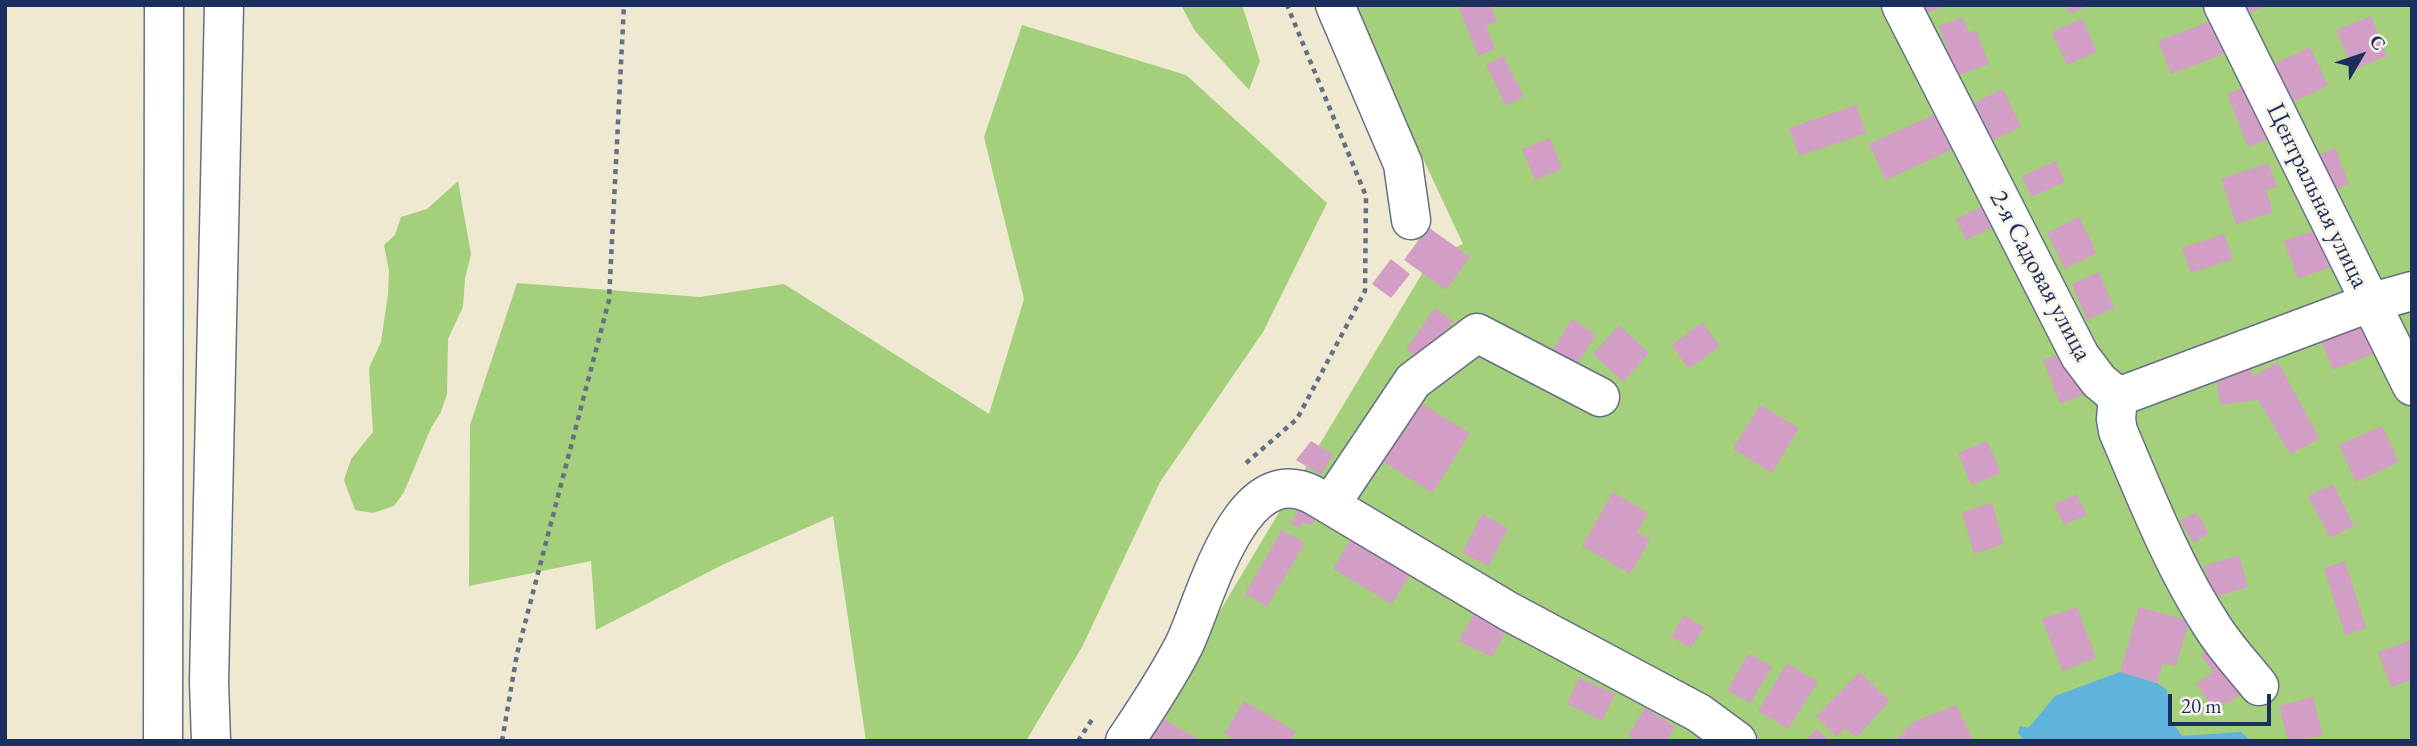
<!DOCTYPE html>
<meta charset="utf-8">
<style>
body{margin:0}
#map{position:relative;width:2417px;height:746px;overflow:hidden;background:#efe9d2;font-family:"EB Garamond",serif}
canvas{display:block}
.frame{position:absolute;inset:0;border:7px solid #1b2f5e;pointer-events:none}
.north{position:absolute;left:2326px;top:21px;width:70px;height:70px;-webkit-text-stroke:5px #f7f3e8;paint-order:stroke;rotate:51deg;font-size:19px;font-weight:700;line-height:28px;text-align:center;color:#1b2f5e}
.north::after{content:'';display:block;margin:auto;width:24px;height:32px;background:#1b2f5e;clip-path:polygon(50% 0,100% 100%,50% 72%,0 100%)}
.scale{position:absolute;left:2168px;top:694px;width:103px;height:32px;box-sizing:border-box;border:4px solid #1b2f5e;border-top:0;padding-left:9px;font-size:21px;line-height:24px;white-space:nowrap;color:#1b2f5e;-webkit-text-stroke:5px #f7f3e8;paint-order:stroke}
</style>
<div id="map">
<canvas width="2417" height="746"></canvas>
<div class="frame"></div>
<div class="north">С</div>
<div class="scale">20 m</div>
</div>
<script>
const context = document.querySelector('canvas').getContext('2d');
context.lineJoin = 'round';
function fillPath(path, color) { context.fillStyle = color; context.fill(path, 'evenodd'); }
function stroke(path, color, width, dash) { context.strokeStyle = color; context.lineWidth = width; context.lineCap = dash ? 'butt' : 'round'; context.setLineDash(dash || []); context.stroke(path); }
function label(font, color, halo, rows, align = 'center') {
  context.font = font + ' "EB Garamond",serif'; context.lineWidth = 5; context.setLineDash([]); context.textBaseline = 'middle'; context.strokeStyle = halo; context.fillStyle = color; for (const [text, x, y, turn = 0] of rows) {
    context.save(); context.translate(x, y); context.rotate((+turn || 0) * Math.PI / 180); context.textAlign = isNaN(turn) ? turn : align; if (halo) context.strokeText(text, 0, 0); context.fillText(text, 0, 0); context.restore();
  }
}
fillPath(new Path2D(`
 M 1181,5 L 1242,5 L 1260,61 L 1249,90 L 1195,31 Z
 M 1351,5 L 2412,5 L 2412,741 L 1142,741 L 1432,257 L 1463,244 Z
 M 1022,25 L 1186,75 L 1327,203 L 1263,332 L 1160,482 L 1082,647 L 1026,741 L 866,741 L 833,516 L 722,565 L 596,630 L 591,561 L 469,586 L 470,425 L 517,283 L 700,297 L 784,284 L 989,414 L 1024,299 L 984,137 Z
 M 458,181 L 471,254 L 465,279 L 463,307 L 448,339 L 447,394 L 441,412 L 431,428 L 404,492 L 394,506 L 373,513 L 355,510 L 344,480 L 351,459 L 373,432 L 369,368 L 381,342 L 388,294 L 389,271 L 384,245 L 395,235 L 401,217 L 427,209 Z`), '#a4cf7b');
fillPath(new Path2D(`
 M 2120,672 L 2157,683 L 2167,690 L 2170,719 L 2182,736 L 2241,732 L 2251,741 L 2025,741 L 2018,733 L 2020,726 L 2028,728 L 2032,724 L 2055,696 Z`), '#60b3dc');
fillPath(new Path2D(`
 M 1465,5 L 1491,5 L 1497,22 L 1486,26 L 1495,49 L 1478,56 L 1459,8 Z
 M 1921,5 L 1948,5 L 1924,14 Z
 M 2066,5 L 2089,5 L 2070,14 Z
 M 2244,5 L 2267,5 L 2248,14 Z
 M 2371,16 L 2387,56 L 2353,70 L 2336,30 Z
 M 1963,17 L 1969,33 L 1976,30 L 1989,64 L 1957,76 L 1939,26 Z
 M 2082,18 L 2097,52 L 2067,65 L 2052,32 Z
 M 2216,19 L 2229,52 L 2171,74 L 2158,41 Z
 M 2310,47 L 2328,86 L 2283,106 L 2265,68 Z
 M 1503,56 L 1524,96 L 1506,106 L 1486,65 Z
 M 2249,85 L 2271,138 L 2248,147 L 2227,94 Z
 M 2003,89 L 2021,127 L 1989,142 L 1971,104 Z
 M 1856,105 L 1866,133 L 1799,156 L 1789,128 Z
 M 1944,110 L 1960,146 L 1886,180 L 1869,144 Z
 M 1550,138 L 1562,169 L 1535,180 L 1522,149 Z
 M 2335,148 L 2349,184 L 2326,193 L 2312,158 Z
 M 2056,161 L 2065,182 L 2031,197 L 2022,176 Z
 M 2268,163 L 2277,187 L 2266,190 L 2273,212 L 2236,224 L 2221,179 Z
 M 1981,207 L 1991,228 L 1966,240 L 1956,219 Z
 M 2079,217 L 2097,253 L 2065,269 L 2047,233 Z
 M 1428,227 L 1470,257 L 1446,290 L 1404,260 Z
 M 2316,230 L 2330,267 L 2298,279 L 2284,241 Z
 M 2224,234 L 2233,259 L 2191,273 L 2182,248 Z
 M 1391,259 L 1410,274 L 1391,298 L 1372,284 Z
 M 2099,272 L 2114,308 L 2087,320 L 2072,284 Z
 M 1435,308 L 1453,321 L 1423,363 L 1406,349 Z
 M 2362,316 L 2377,352 L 2333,370 L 2318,334 Z
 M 1572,319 L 1596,335 L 1575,368 L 1551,352 Z
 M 1702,322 L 1720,346 L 1689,369 L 1672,345 Z
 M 1619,325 L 1649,353 L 1623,382 L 1593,354 Z
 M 2068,351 L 2085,394 L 2060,404 L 2043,360 Z
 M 2249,358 L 2253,377 L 2278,362 L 2320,439 L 2290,454 L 2258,400 L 2221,405 L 2214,371 Z
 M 1414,399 L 1470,433 L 1433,493 L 1377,458 Z
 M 1760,405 L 1799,428 L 1772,473 L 1733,449 Z
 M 2382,426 L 2399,462 L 2356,482 L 2339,445 Z
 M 1311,441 L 1333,454 L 1321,475 L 1296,460 Z
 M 1987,441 L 2001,473 L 1971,485 L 1958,453 Z
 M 2333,484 L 2354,526 L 2330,538 L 2308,496 Z
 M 1613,492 L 1648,513 L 1637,532 L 1650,540 L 1630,574 L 1582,546 Z
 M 2076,494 L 2087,515 L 2064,525 L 2054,505 Z
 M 1992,503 L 2004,544 L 1974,554 L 1962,512 Z
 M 1301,504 L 1314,510 L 1310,517 L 1315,520 L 1312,525 L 1302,523 L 1299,528 L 1291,523 Z
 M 2196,512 L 2209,533 L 2194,543 L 2180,521 Z
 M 1482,514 L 1508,528 L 1489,566 L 1462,553 Z
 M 1282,530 L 1305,543 L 1267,607 L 1245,594 Z
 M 1353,535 L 1412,571 L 1392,604 L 1333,569 Z
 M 2239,555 L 2248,587 L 2214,597 L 2204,566 Z
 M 2345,561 L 2366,628 L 2345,635 L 2324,568 Z
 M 2077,607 L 2096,658 L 2062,671 L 2042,619 Z
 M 2139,607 L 2189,621 L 2176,666 L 2163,663 L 2157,683 L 2120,672 Z
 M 1474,613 L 1506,631 L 1492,657 L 1459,641 Z
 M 1684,615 L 1704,627 L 1691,648 L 1671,637 Z
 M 2412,640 L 2412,680 L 2391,687 L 2378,652 Z
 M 2219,643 L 2250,688 L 2215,711 L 2196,684 L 2213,672 L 2201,655 Z
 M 1749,653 L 1772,667 L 1750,703 L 1727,690 Z
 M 1787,663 L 1818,682 L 1788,729 L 1758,711 Z
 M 1859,672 L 1890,701 L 1856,738 L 1845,728 L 1837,737 L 1816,717 Z
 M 1579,678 L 1615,694 L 1602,721 L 1567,704 Z
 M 2313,697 L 2323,736 L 2288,741 L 2279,706 Z
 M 1244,701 L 1296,732 L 1290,741 L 1236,741 L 1224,734 Z
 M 1956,705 L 1974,741 L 1895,741 L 1913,722 Z
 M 1645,708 L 1675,726 L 1667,741 L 1636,741 L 1628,736 Z
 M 1159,717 L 1202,741 L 1146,741 Z
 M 1817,729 L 1830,741 L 1805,741 Z`), '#d39ec5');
const minor = new Path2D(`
 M 1335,5 L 1403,164 L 1411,220
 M 1901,5 L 2080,356 L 2099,381 L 2118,397 L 2116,419 L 2118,431 C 2146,497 2173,566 2212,626 C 2225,647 2243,666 2259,686
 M 2223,5 L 2412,386
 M 2118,397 L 2369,303 L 2412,291
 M 1330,505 L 1413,381 L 1477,333 L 1600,397
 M 1125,741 C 1146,710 1167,678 1184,645 C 1206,600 1240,454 1315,496 L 1508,611 L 1699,713 L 1737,741`);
const major = new Path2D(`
 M 163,741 L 164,5
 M 211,741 L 209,682 L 224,5`);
stroke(minor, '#657087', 41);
stroke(major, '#657087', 41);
stroke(new Path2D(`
 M 1246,463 L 1297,419 L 1365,291 L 1366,196 L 1287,5
 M 502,741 L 517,654 L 609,300 L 624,5
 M 1078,741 L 1093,718`), '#657087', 4.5, [5, 5]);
stroke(minor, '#fff', 38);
stroke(major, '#fff', 38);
label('26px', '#1b2f5e', '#f7f3e8', [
 ["Центральная улица",2317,196,64],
 ["2-я Садовая улица",2040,276,62]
]);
</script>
